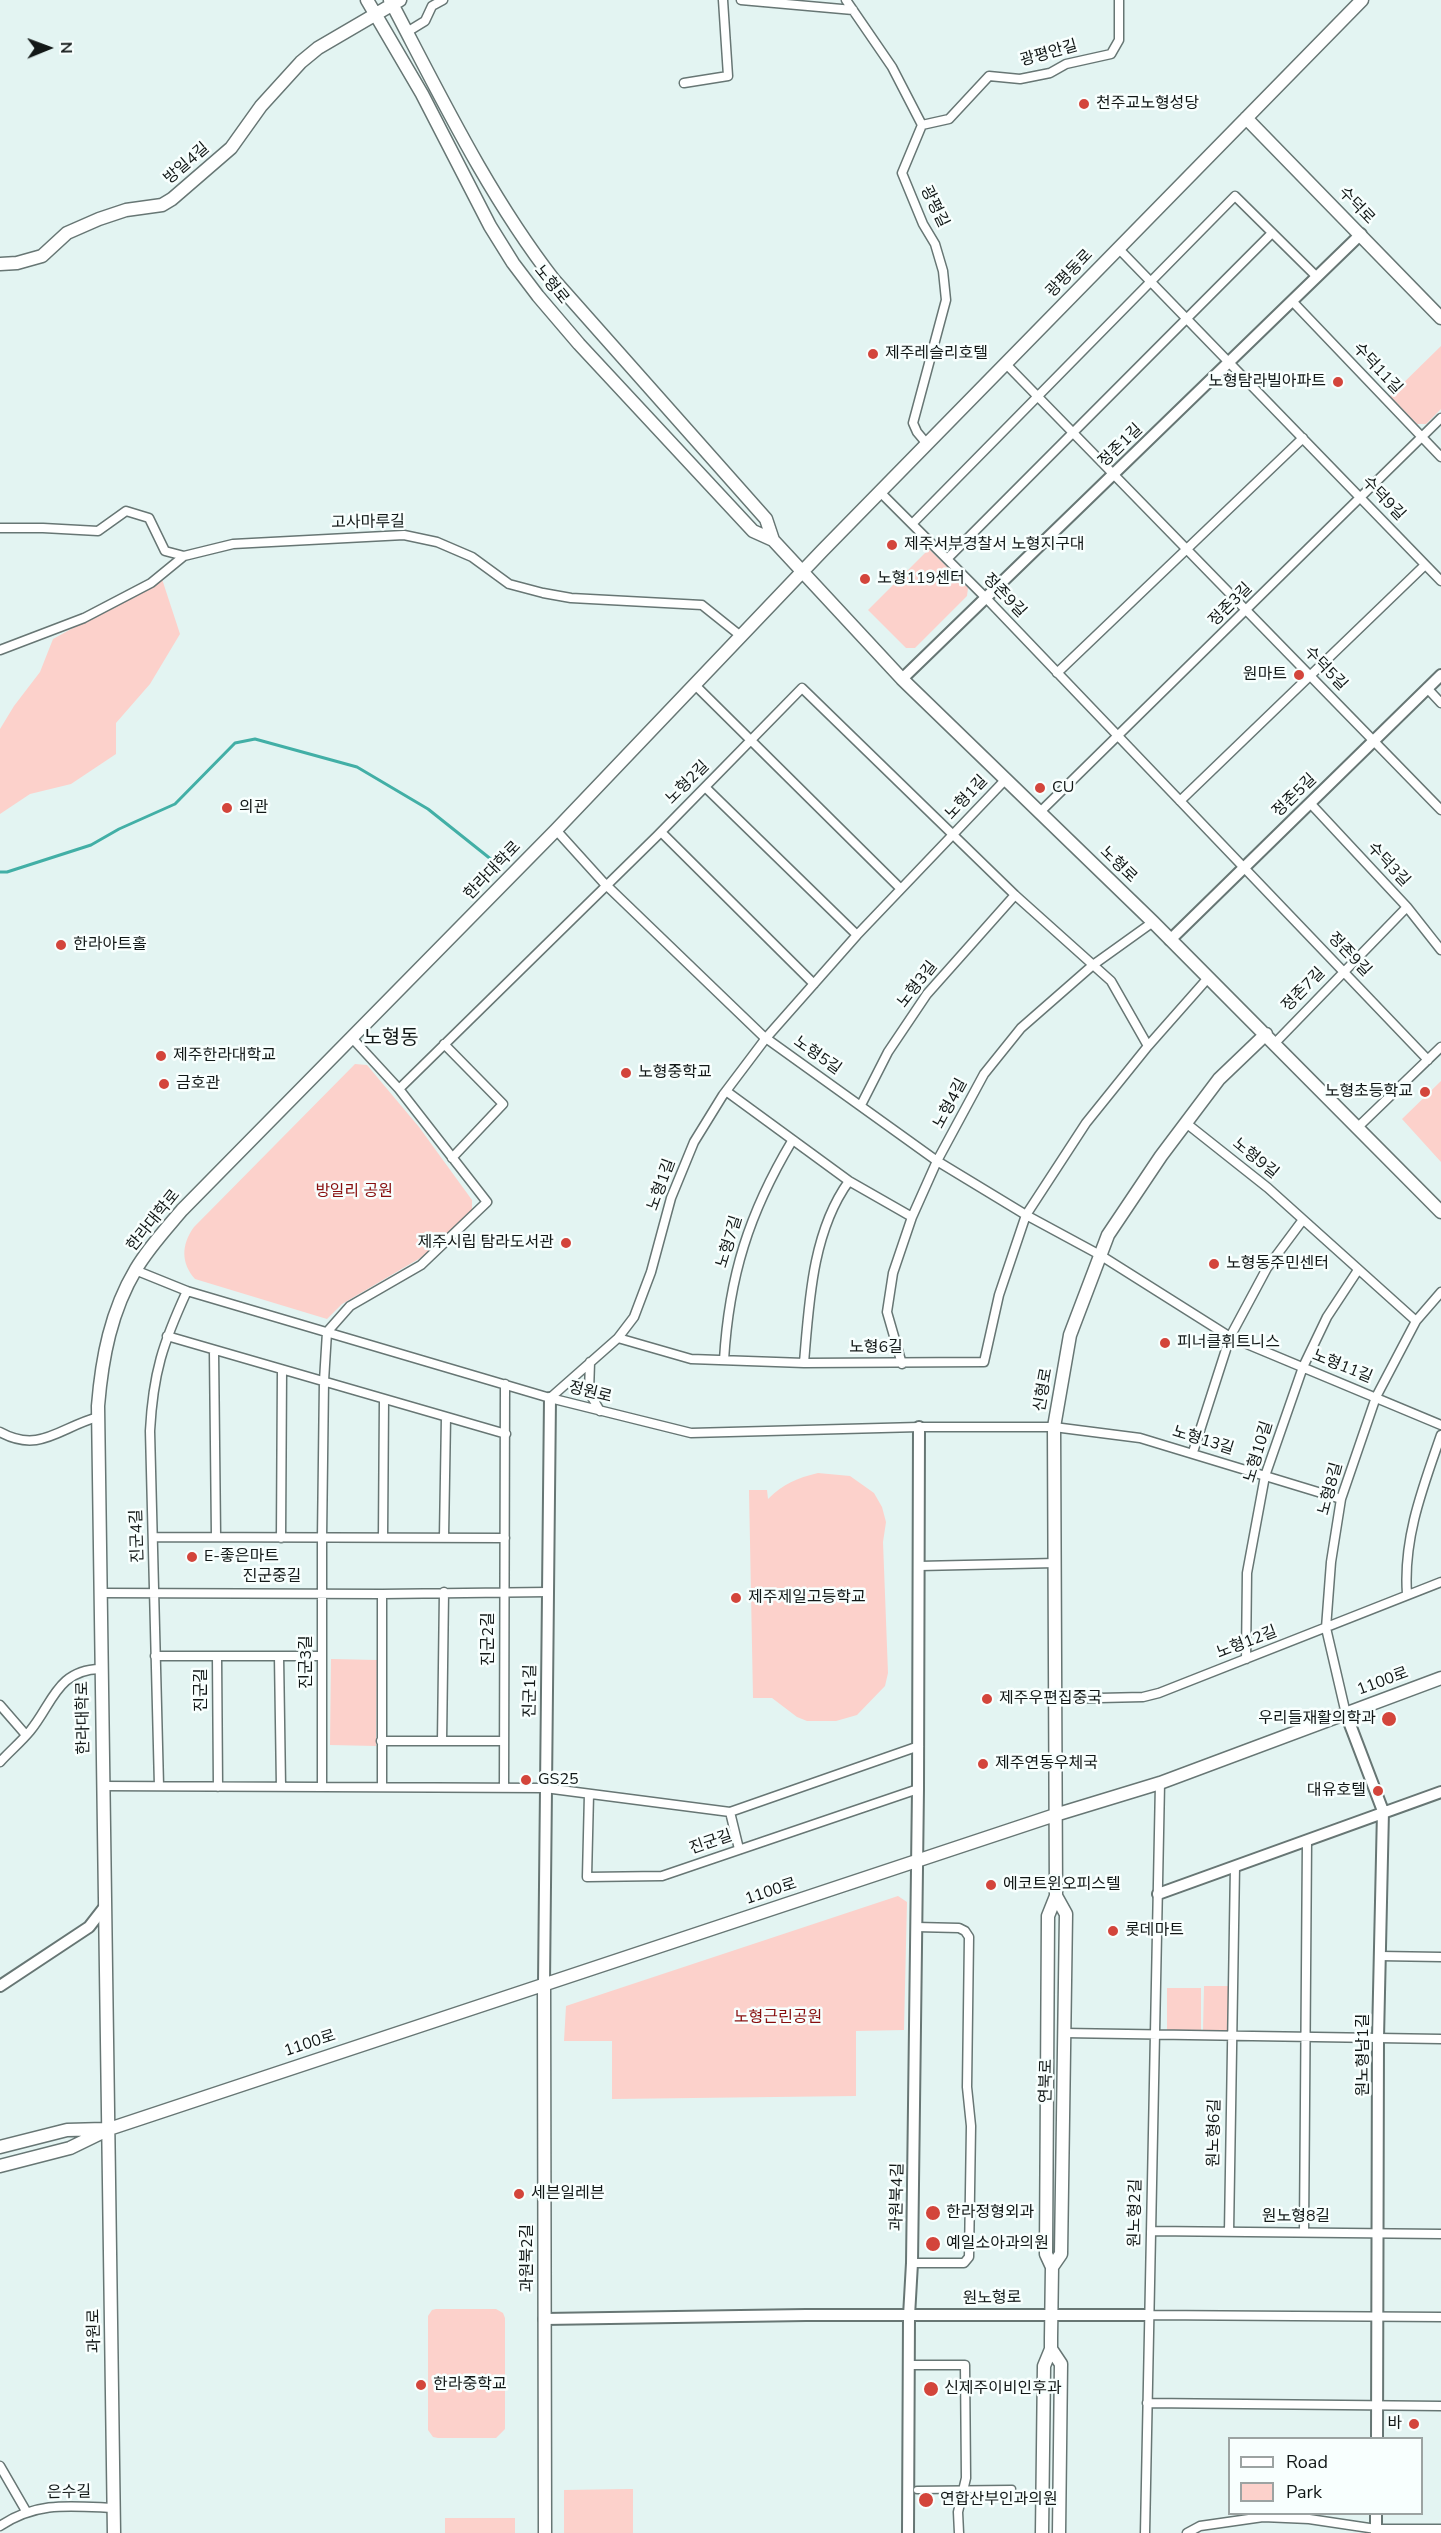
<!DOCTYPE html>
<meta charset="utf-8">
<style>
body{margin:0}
#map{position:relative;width:1441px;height:2533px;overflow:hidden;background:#e3f4f2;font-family:"Nunito Sans",sans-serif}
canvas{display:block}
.legend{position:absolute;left:1228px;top:2437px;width:195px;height:78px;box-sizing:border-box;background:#f8fffe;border:2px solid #9ca3a2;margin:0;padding:8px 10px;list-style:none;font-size:18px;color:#121817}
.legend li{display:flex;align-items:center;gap:12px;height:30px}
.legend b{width:30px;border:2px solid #9ca3a2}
.north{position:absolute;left:18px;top:18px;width:60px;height:60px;-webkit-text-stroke:4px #f8fffe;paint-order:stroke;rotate:89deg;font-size:16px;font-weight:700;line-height:24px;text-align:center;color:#121817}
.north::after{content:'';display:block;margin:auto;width:21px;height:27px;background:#121817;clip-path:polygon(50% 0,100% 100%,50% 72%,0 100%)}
</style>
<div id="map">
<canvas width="1441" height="2533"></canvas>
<ul class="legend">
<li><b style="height:8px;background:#fff"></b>Road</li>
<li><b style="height:16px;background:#fcd1cb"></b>Park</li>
</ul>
<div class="north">N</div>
</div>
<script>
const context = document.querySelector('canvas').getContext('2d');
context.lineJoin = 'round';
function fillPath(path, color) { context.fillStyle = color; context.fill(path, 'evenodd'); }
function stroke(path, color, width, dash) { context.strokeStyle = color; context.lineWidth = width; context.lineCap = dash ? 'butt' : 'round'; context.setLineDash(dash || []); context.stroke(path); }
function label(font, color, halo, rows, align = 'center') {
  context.font = font + ' "Nunito Sans","Noto Sans KR",sans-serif'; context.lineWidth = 5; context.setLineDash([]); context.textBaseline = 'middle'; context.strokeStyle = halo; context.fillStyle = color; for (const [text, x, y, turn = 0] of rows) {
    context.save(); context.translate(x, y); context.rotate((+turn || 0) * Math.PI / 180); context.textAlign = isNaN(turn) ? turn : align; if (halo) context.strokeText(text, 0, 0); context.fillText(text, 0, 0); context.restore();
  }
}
fillPath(new Path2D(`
 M 1441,346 L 1441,409 L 1426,424 L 1417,424 L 1390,396 Z
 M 929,549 L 968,588 L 967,596 L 915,648 L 906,648 L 868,610 Z
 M 162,579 L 180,634 L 150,684 L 116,723 L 116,754 L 71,784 L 30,794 L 0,814 L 0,729 L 14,706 L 40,672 L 53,639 Z
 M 355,1064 L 367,1065 L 419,1127 L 472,1200 L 472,1212 L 422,1257 L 342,1304 L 327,1319 L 195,1279 C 181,1263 181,1245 194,1227 Z
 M 1441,1081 L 1441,1162 L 1402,1119 Z
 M 818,1473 L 850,1476 L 874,1493 L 882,1507 L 886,1522 L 883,1542 L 888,1673 L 885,1686 L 857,1715 L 836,1721 L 807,1721 L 797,1717 L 772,1698 L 753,1698 L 749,1490 L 767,1490 L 768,1499 C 783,1484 797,1478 818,1473 Z
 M 331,1659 L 377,1660 L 376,1746 L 330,1745 Z
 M 898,1896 L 907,1902 L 904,2030 L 856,2031 L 856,2096 L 612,2099 L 612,2041 L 564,2041 L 566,2006 Z
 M 1204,1986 L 1230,1986 L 1229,2031 L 1203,2031 Z
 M 1167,1988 L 1201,1988 L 1201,2032 L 1167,2032 Z
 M 436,2309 L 496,2309 L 503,2313 L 505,2318 L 505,2429 L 496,2438 L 438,2438 L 433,2437 L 428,2430 L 428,2316 L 432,2310 Z
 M 633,2489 L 633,2533 L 564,2533 L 564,2490 Z
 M 445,2518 L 515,2518 L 515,2533 L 445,2533 Z`), '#fcd1cb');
stroke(new Path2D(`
 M 0,872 L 7,872 L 91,845 L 119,829 L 175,804 L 235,743 L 255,739 L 357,767 L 428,809 L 497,864`), '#42afa6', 3);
const pedestrian = new Path2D(`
 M 917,2490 L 1012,2489`);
const minor = new Path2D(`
 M 741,0 L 853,10
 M 846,0 L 892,67 L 922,125 L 902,173 L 923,224 L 935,244 L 943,271 L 946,300 L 913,423 L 917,432 L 927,444
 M 407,32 L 425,21 L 432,6 L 443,0
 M 684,83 L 728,76 L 723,0
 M 922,125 L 949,119 L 989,76 L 1020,79 L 1050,73 L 1066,64 L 1111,54 L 1119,40 L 1119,0
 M 1118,248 L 1441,581
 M 1292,301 L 1441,457
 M 1005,363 L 1441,810
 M 880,492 L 986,598 L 1428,1060
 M 912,524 L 1235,196 L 1317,277
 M 0,528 L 43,528 L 98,531 L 126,511 L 149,518 L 165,551 L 184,556 L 233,544 L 404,535 L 437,542 L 472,557 L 509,584 L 543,593 L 571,598 L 702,605 L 742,637
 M 947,559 L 1272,233
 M 0,650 L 84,618 L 151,583 L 184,556
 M 1057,673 L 1303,438
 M 696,686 L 901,889
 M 1427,688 L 1441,703
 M 705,787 L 857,935
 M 1180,801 L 1425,565
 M 1310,803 L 1407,907 L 1441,950
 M 1040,812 L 1441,418
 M 556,830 L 603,882 L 763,1036 L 937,1161 L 1026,1215 L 1100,1255 L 1230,1337 L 1441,1425
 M 661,832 L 814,984
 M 1275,1043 L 1407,907
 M 444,1044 L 503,1104 L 452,1158
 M 399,1089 L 657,836 L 802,688 L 1015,895 L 1111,981 L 1148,1046
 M 726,1091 L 849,1181 L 912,1217
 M 861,1105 L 888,1052 L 927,994 L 1015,895
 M 1186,1123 L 1268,1188 L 1416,1321
 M 1357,1128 L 1441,1047
 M 135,1270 L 187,1291 L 550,1398 L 691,1433 L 919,1427 L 1054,1427 L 1140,1438 L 1341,1499
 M 167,1336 L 506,1434
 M 618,1338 L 691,1359 L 804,1363 L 984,1362 L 999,1295 L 1026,1215 L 1086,1123 L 1148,1046 L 1208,978
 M 214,1351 L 216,1536
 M 724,1360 C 729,1276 749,1213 792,1141
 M 590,1362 L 589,1392 L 600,1411
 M 804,1363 C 809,1303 812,1232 849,1181
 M 902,1364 L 887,1312 L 893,1273 L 912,1217 L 937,1161 L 984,1074 L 1021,1028 L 1093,965 L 1153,922
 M 550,1398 L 618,1338 L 634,1317 L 651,1272 L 671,1198 L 694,1142 L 723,1095 L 766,1038 L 857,935 L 1006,779
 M 0,1432 C 40,1454 60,1427 98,1417
 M 1193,1452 L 1230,1337 L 1267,1268 L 1302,1221
 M 153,1537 L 505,1538
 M 383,1537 L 384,1399
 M 444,1537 L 446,1417
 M 281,1538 L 282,1370
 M 919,1566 L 1056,1563
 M 100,1593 L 382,1594 L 548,1592
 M 382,1594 L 382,1787
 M 1407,1594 C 1403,1538 1423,1487 1441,1435
 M 155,1656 L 321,1656
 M 217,1656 L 218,1787
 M 279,1656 L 281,1787
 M 1246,1659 L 1247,1573 L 1265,1476 L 1303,1367 L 1327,1317 L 1358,1270
 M 1056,1699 L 1143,1697 L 1159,1693 L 1441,1582
 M 0,1705 L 26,1735
 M 1346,1714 L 1326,1628 L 1331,1562 L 1341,1499 L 1376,1397 L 1416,1321 L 1441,1292
 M 381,1741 L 503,1741
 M 442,1741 L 444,1592
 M 0,1762 C 10,1751 21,1742 30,1731 C 53,1703 57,1670 100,1669
 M 102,1786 L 545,1788 L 730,1812 L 919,1746
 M 159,1786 L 150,1431 C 153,1373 163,1343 187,1291
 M 322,1787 L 322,1538 L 324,1381 L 327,1332 L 350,1306 L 421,1265 L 487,1202 L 399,1089 L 352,1038
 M 504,1787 L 505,1384
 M 589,1794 L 587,1877 L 662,1876 L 918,1789
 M 730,1812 L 739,1849
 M 1380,1956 L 1441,1957
 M 1064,2033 L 1441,2039
 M 1151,2231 L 1441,2234
 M 1229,2232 L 1235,1866
 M 1304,2232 L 1307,1841
 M 912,2263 L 964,2263 L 969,2257 L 971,2126 L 967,2087 L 969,1937 L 965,1931 L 959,1928 L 916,1927
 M 1149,2315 L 1441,2317
 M 909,2365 L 965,2365 L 966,2478 L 958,2512 L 959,2533
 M 1147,2403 L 1441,2406
 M 0,2466 L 26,2511
 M 0,2526 C 37,2501 71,2506 113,2508
 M 1145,2533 L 1160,1783
 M 1187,2533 L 1200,2526 L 1263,2517 L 1309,2519 L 1376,2529 L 1441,2529`);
const tertiary = new Path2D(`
 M 902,679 L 1361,234
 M 1170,940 L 1441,675
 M 1346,1714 L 1383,1811 L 1378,2038 L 1377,2438
 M 1158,1894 L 1441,1792
 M 544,1983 L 550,1398
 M 0,1986 L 89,1927 L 103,1909
 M 544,2319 L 806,2315 L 1149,2315
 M 908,2533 L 909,2316 L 912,2263 L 918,1789 L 919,1427
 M 1376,2533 L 1376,2514`);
const secondary = new Path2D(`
 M 367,0 L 422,94 L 490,226 L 513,263 L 538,296 L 579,344 L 753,531 L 773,540 L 902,679 L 1153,922 L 1441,1212
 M 390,0 C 440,95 488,195 554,280 L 766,519 L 773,540
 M 1246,118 L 1441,318
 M 0,264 L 17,263 L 42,256 L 67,233 L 99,219 L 126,210 L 162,205 L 172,199 L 231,148 L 261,106 L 301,62 L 318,48 L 400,0
 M 544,1983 L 545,2533
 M 0,2147 L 67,2130 L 104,2129
 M 0,2166 L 70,2148 L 109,2129 L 1055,1815 L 1160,1783 L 1441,1678
 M 1052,2267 L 1061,2254 L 1066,1914 L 1056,1896
 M 1051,2349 L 1061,2364 L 1059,2533
 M 114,2533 L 98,1406 C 102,1357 111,1311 136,1269 C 149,1247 166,1229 182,1210 L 556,830 L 822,551 L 1362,0
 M 1042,2533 L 1044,2366 L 1051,2349 L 1051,2338 L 1052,2267 L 1046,2254 L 1048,1916 L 1056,1896 L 1054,1427 L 1070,1335 L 1108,1235 L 1161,1156 L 1219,1079 L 1266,1034`);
stroke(pedestrian, '#677674', 9);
stroke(minor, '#677674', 11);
stroke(tertiary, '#677674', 14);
stroke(secondary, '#677674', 15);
stroke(pedestrian, '#fff', 6);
stroke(minor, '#fff', 8);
stroke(tertiary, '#fff', 10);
stroke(secondary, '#fff', 12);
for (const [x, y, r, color] of [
 [1084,104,6,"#d3453b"],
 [873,354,6,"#d3453b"],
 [1338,382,6,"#d3453b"],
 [892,545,6,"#d3453b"],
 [865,579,6,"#d3453b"],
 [1299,675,6,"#d3453b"],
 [1040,788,6,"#d3453b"],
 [227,808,6,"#d3453b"],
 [61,945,6,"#d3453b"],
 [161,1056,6,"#d3453b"],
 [626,1073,6,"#d3453b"],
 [164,1084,6,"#d3453b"],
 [1425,1092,6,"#d3453b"],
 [566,1243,6,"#d3453b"],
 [1214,1264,6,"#d3453b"],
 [1165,1343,6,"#d3453b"],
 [192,1557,6,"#d3453b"],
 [736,1598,6,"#d3453b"],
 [987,1699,6,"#d3453b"],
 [1389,1719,8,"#d3453b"],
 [983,1764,6,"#d3453b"],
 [526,1780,6,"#d3453b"],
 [1378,1791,6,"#d3453b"],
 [991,1885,6,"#d3453b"],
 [1113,1931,6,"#d3453b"],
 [519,2194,6,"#d3453b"],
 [933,2213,8,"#d3453b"],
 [933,2244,8,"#d3453b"],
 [421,2385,6,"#d3453b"],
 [931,2389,8,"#d3453b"],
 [1414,2424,6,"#d3453b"],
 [926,2500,8,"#d3453b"]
]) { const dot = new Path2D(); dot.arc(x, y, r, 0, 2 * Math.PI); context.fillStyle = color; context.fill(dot); stroke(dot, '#f8fffe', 2); }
label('16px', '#121817', '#f8fffe', [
 ["광평안길",1049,54,-16],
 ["방일4길",187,164,-41],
 ["수덕로",1356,206,46],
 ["광평길",934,207,64],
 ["광평동로",1070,274,-46],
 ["노형로",551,285,51],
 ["수덕11길",1377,369,47],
 ["정존1길",1121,446,-44],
 ["수덕9길",1383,499,46],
 ["고사마루길",368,523,-1],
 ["정존9길",1004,596,46],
 ["정존3길",1231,605,-45],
 ["수덕5길",1325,669,46],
 ["노형2길",688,783,-45],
 ["정존5길",1295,796,-44],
 ["노형1길",967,798,-47],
 ["노형로",1118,865,44],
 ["수덕3길",1388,865,47],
 ["한라대학로",493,871,-46],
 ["정존9길",1349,955,46],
 ["노형3길",918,985,-52],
 ["정존7길",1304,990,-46],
 ["노형5길",817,1056,35],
 ["노형4길",951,1104,-62],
 ["노형9길",1255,1159,39],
 ["노형1길",662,1185,-70],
 ["한라대학로",154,1221,-51],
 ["노형7길",730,1242,-73],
 ["노형6길",876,1348],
 ["노형11길",1342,1367,22],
 ["신형로",1044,1390,-80],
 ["정원로",590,1393,14],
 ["노형13길",1203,1441,17],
 ["노형10길",1259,1452,-73],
 ["노형8길",1331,1489,-75],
 ["진군4길",138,1536,-92],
 ["진군중길",272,1577],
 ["진군2길",489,1639,-90],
 ["노형12길",1247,1643,-21],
 ["진군3길",307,1662,-90],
 ["1100로",1383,1682,-20],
 ["진군길",202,1690,-90],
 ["진군1길",531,1691,-89],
 ["한라대학로",84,1718,-91],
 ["진군길",711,1843,-19],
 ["1100로",771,1892,-18],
 ["1100로",310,2044,-18],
 ["원노형남1길",1364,2055,-90],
 ["연북로",1047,2081,-89],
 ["원노형6길",1215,2133,-89],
 ["과원북4길",898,2197,-89],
 ["원노형2길",1136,2213,-89],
 ["원노형8길",1296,2217],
 ["과원북2길",528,2258,-90],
 ["원노형로",992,2299,-1],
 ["과원로",95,2331,-91],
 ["은수길",69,2493,-1]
]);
label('16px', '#121817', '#f8fffe', [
 ["천주교노형성당",1096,104],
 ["제주레슬리호텔",885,354],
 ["노형탐라빌아파트",1326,382,"right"],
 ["제주서부경찰서 노형지구대",904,545],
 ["노형119센터",877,579],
 ["원마트",1287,675,"right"],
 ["CU",1052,788],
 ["의관",239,808],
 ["한라아트홀",73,945],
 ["제주한라대학교",173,1056],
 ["노형중학교",638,1073],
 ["금호관",176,1084],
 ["노형초등학교",1413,1092,"right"],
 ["제주시립 탐라도서관",554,1243,"right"],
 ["노형동주민센터",1226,1264],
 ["피너클휘트니스",1177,1343],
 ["E-좋은마트",204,1557],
 ["제주제일고등학교",748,1598],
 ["제주우편집중국",999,1699],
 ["우리들재활의학과",1376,1719,"right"],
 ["제주연동우체국",995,1764],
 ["GS25",538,1780],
 ["대유호텔",1366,1791,"right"],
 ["에코트윈오피스텔",1003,1885],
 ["롯데마트",1125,1931],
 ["세븐일레븐",531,2194],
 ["한라정형외과",946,2213],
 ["예일소아과의원",946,2244],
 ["한라중학교",433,2385],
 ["신제주이비인후과",944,2389],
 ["바",1402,2424,"right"],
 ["연합산부인과의원",940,2500]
], 'left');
label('16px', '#880e0e', '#f8fffe', [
 ["방일리 공원",354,1192],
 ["노형근린공원",778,2018]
]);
label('20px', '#121817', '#f8fffe', [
 ["노형동",391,1039]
]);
</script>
